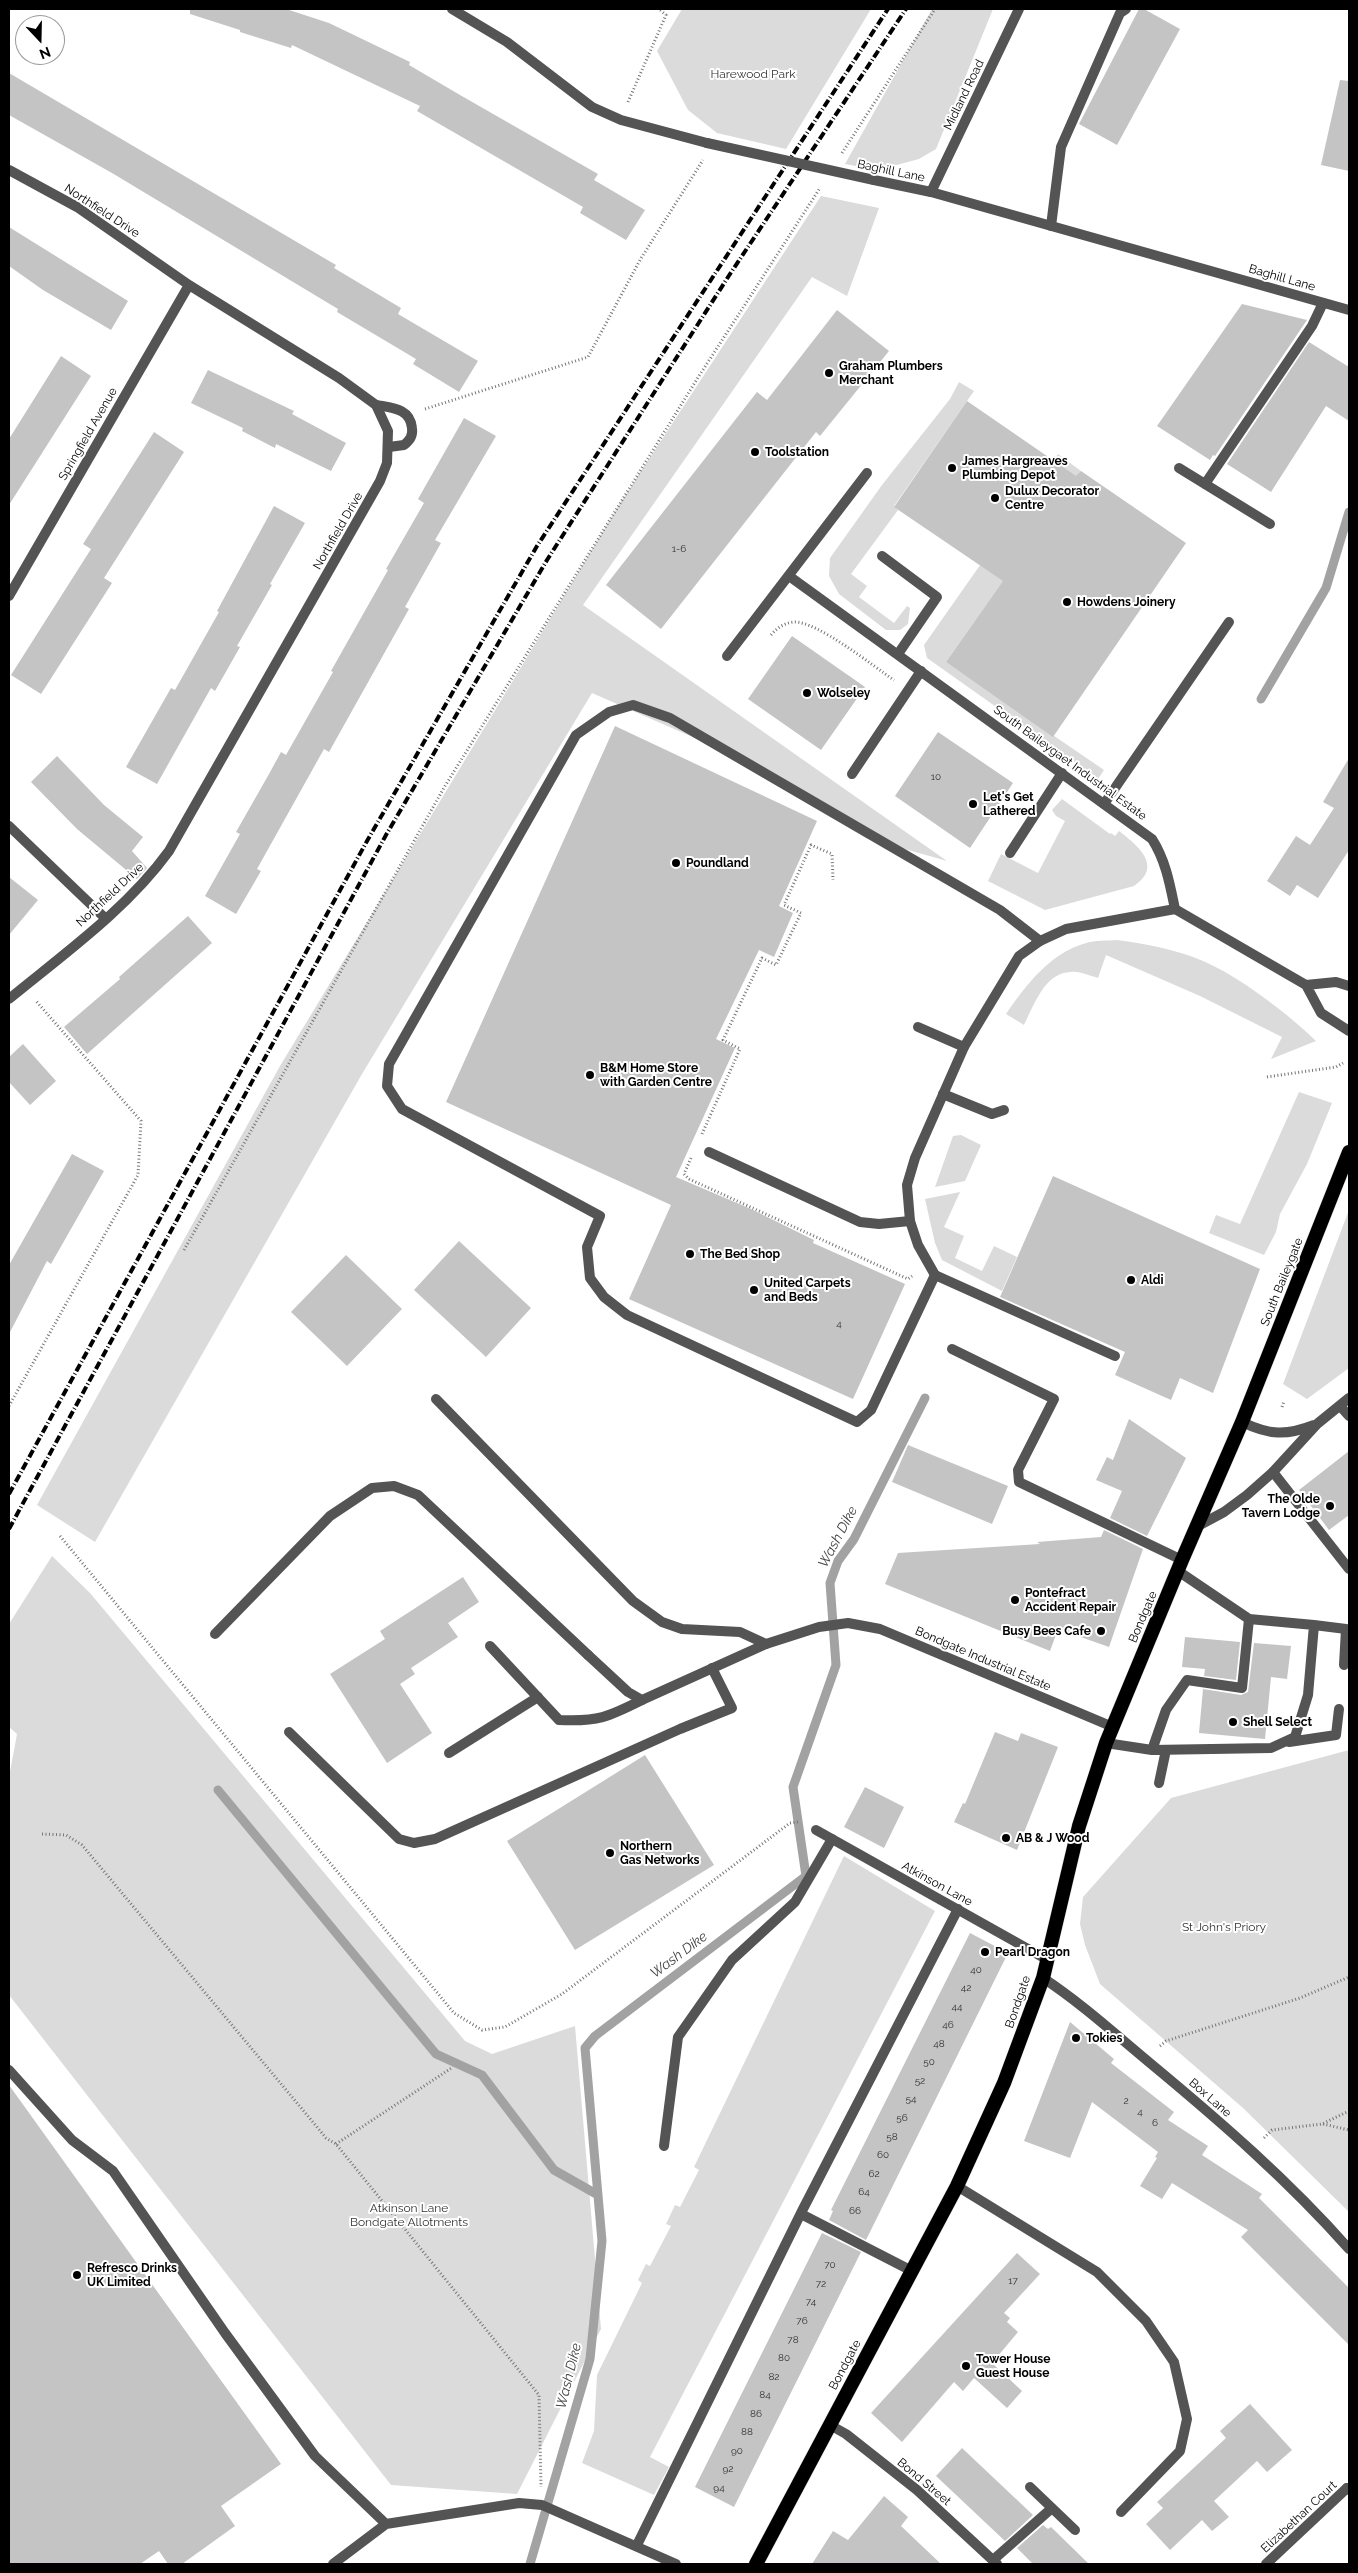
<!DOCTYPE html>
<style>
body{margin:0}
#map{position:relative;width:1358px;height:2573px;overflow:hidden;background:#fff;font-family:Raleway,sans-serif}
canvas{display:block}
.frame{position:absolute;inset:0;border:10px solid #000;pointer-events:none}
.north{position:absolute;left:15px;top:15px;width:50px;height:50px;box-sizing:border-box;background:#fff;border:1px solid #999;border-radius:50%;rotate:159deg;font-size:14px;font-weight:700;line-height:20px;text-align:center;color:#000}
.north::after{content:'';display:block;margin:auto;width:18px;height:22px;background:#000;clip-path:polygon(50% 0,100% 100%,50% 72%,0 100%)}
</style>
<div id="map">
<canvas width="1358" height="2573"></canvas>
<div class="frame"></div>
<div class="north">N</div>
</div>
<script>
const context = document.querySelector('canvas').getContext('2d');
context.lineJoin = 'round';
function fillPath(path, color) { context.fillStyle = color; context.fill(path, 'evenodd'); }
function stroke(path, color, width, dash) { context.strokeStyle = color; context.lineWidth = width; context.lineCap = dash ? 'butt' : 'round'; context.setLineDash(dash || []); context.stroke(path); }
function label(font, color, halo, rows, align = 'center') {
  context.font = font + ' Raleway,sans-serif'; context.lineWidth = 4; context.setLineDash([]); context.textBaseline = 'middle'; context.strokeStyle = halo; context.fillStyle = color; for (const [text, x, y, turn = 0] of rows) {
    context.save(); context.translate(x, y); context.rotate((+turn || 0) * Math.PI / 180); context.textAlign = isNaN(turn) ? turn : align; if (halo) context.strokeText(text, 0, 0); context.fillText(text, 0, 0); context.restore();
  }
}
fillPath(new Path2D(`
 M 682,9 L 871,9 L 786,149 L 717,133 L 688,110 L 657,51 Z
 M 932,9 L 993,9 L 936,149 L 919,159 L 878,170 L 845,164 Z
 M 821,196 L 879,208 L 847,296 L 812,277 L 583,605 L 947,861 L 866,838 L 697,739 L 592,693 L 362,1074 L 95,1542 L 37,1505 L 280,1066 L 619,505 Z
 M 959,382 L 974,391 L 894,506 L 898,510 L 851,574 L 867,586 L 859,597 L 894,623 L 907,606 L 910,608 L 908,624 L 900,630 L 886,630 L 839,594 L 829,576 L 830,558 L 882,485 L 950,399 Z
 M 1058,454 L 1081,471 L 946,662 L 1104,770 L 1098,779 L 927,658 L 924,645 Z
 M 1062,799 L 1110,834 L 1111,833 L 1115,836 L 1119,831 C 1137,845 1164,866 1134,886 L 1045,910 L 988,881 L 1001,854 L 1038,873 L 1065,821 L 1056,816 L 1052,810 Z
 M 1117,940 C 1146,944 1175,949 1203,961 C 1237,975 1290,1015 1316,1041 L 1271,1059 L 1282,1037 L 1200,996 L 1106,955 L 1098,978 C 1090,976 1080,971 1071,972 C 1045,972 1034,1005 1024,1025 L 1006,1014 C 1026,985 1050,953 1086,943 C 1095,940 1107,941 1117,940 Z
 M 1299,1092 L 1332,1103 L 1307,1164 L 1280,1214 L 1276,1232 L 1264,1255 L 1209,1233 L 1216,1215 L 1240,1224 Z
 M 961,1135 L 981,1145 L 965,1181 L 935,1187 L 953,1136 Z
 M 960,1192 L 944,1227 L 964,1236 L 955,1258 L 982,1271 L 994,1246 L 1017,1257 L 1002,1291 L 942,1260 L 935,1243 L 925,1199 Z
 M 1349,1210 L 1349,1368 L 1307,1399 L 1283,1384 Z
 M 52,1556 L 90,1593 L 465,2041 L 492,2054 L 575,2026 L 601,2329 L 517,2494 L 391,2485 L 9,1995 L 9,1777 L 17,1734 L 9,1727 L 9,1624 Z
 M 1349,1750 L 1349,2212 L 1243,2108 L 1100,1984 L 1085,1945 L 1080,1924 L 1083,1897 L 1171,1798 Z
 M 844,1856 L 935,1911 L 650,2457 L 669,2467 L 654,2495 L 582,2463 L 594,2431 L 597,2375 L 642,2283 L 638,2280 L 646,2264 L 650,2266 L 671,2226 L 666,2224 L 675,2205 L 680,2207 L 699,2170 L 694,2167 Z`), '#dbdbdb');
stroke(new Path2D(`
 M 1261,699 L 1326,588 L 1349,512
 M 218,1790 L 436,2054 L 482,2075 L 554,2170 L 598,2195
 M 530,2564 L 590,2359 L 602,2241 L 585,2048 L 595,2036 L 806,1876 L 793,1787 L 836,1665 L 830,1583 L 838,1561 L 854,1539 L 925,1398`), '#a2a2a2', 9);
fillPath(new Path2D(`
 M 190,9 L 286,9 L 329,23 L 410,62 L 409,65 L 460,95 L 598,174 L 594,180 L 645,210 L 626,240 L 580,213 L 583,207 L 417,111 L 420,106 L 292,45 L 291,48 L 240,32 L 240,30 L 190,14 Z
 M 1139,9 L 1144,9 L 1180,29 L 1117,145 L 1079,124 Z
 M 9,73 L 336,265 L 334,268 L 401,308 L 398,314 L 478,361 L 459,392 L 413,364 L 416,359 L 337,312 L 338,309 L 112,173 L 9,115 Z
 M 1340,80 L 1349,81 L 1349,171 L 1321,165 Z
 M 9,227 L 128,301 L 111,330 L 43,290 L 9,266 Z
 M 1242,304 L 1307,320 L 1215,456 L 1213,455 L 1210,460 L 1157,426 Z
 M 837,310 L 889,351 L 820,436 L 816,432 L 661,629 L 606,585 L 757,392 L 767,400 Z
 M 1309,342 L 1349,367 L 1349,421 L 1326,406 L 1271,492 L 1227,464 Z
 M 61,356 L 91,376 L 9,505 L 9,439 Z
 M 208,370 L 294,411 L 292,414 L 346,443 L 331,471 L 276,444 L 275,448 L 242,431 L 243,428 L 191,403 Z
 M 967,401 L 1076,476 L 1081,471 L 1186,543 L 1053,737 L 946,662 L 1003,581 L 894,507 Z
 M 464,418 L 496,436 L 435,540 L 441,543 L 405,607 L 409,609 L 329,752 L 324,749 L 257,869 L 261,871 L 236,914 L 205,896 L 240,834 L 236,832 L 269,774 L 281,752 L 286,755 L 333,672 L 331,671 L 388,570 L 386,569 L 424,503 L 418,499 Z
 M 154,432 L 184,452 L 104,578 L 112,583 L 41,694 L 11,675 L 91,549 L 83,544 Z
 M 274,506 L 305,523 L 270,584 L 272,585 L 237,646 L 240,647 L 215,691 L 211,688 L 157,784 L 126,767 L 171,688 L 175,690 L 219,612 L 217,611 Z
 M 792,636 L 865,687 L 821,750 L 748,699 Z
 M 615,726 L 817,821 L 779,906 L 793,913 L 774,957 L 759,950 L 716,1039 L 735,1048 L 676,1177 L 751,1209 L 814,1240 L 813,1243 L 905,1284 L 853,1399 L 629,1299 L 671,1205 L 446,1102 Z
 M 938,732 L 1013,783 L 970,848 L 895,796 Z
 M 57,756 L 104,805 L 143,837 L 132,851 L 147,868 L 137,879 L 77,829 L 31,782 Z
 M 1349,758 L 1349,850 L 1318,898 L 1297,885 L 1290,896 L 1267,881 L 1296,836 L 1310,845 L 1334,808 L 1323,802 Z
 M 9,877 L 38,900 L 9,935 Z
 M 188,916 L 212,943 L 87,1054 L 64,1027 L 120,979 L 119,977 Z
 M 23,1044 L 56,1081 L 30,1105 L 9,1082 L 9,1057 Z
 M 72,1154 L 104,1171 L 51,1264 L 47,1261 L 9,1334 L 9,1265 Z
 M 1053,1176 L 1260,1269 L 1213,1393 L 1180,1378 L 1171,1400 L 1115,1375 L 1125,1352 L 1000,1297 Z
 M 459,1241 L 531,1308 L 486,1357 L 414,1290 Z
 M 346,1255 L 402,1309 L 347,1366 L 291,1312 Z
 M 1129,1419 L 1186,1458 L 1147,1536 L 1110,1518 L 1122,1491 L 1096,1480 L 1107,1457 L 1113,1460 Z
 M 908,1445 L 1008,1486 L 992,1524 L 892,1482 Z
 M 1349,1451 L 1349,1515 L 1329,1530 L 1299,1490 Z
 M 1104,1530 L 1143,1549 L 1109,1647 L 1058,1629 L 1050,1651 L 885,1584 L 898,1553 L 1040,1544 L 1037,1542 L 1101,1537 Z
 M 463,1577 L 479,1602 L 448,1623 L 458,1637 L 411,1668 L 415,1674 L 400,1684 L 432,1733 L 387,1763 L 330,1674 L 385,1639 L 380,1631 Z
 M 1185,1637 L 1240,1642 L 1236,1680 L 1204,1676 L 1205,1669 L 1182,1667 Z
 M 1254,1643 L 1291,1646 L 1287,1679 L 1271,1677 L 1265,1739 L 1199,1733 L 1203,1689 L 1241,1695 L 1248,1692 Z
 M 995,1732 L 1018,1741 L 1021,1733 L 1058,1747 L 1017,1850 L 954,1822 L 963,1803 L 965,1804 Z
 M 645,1755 L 714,1865 L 575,1950 L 507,1841 Z
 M 865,1787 L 904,1807 L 884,1848 L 844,1827 Z
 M 970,1933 L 1008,1953 L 866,2240 L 829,2220 L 833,2211 L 831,2210 Z
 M 1070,2022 L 1114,2059 L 1111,2063 L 1174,2112 L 1168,2120 L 1208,2146 L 1202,2155 L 1262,2194 L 1259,2198 L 1349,2288 L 1349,2345 L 1241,2237 L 1248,2230 L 1172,2183 L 1162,2199 L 1140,2186 L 1157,2158 L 1155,2157 L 1158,2152 L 1092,2102 L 1070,2158 L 1024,2141 Z
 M 9,2085 L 281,2464 L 221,2506 L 235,2526 L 182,2564 L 168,2564 L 159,2551 L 140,2564 L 9,2564 Z
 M 822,2233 L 861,2252 L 734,2507 L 695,2487 Z
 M 1017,2253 L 1040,2274 L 1004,2313 L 1010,2318 L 1007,2322 L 1018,2332 L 992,2363 L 1022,2391 L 1007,2408 L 974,2378 L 963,2391 L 954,2382 L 902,2442 L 871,2413 Z
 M 1250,2404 L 1292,2450 L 1267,2472 L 1257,2461 L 1214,2501 L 1229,2517 L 1212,2531 L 1202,2520 L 1170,2550 L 1146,2524 L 1163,2508 L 1157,2502 L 1226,2438 L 1220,2431 Z
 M 962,2448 L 1033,2515 L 1005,2541 L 936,2476 Z
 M 884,2496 L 908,2517 L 901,2526 L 941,2564 L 812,2564 L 833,2531 L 848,2540 Z
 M 1043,2525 L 1048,2529 L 1051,2527 L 1089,2564 L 1033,2564 L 1017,2548 Z`), '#c4c4c4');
const trunk = new Path2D(`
 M 756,2564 L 957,2186 L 1004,2083 L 1043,1978 L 1079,1826 L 1106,1743 L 1182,1560 L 1242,1422 L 1349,1152`);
stroke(trunk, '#dbdbdb', 15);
stroke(new Path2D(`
 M 628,102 L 666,15 L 659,9
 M 842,153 L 935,9
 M 425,409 L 588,357 L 640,260 L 703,160
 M 771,635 C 777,628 784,623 794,622 C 817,621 873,666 894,680
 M 1267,1077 L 1336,1067 L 1343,1063
 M 702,1134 L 740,1049 L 723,1040 L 762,958 L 776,965 L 801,913 L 784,905 L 811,845 L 832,854 L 833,880
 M 691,1158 L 684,1174 L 689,1179 L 908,1279 L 912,1276
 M 184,1250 L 445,786 L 699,376 L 820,188
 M 9,1406 L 138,1175 L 141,1121 L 36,1001
 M 1282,1407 L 1284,1401
 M 60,1536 L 454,2013 L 482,2030 L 505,2027 L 562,1994 L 790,1823 L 798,1822
 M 42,1834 L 66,1835 L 82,1845 L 317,2127 L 326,2138 L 336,2144 L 539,2395 L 541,2487
 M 1160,2046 L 1166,2041 L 1300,1998 L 1349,1977
 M 1323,2124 L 1349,2130
 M 1264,2138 L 1272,2130 L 1322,2124 L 1349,2111
 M 336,2144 L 453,2067`), '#767676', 3, [1, 2.5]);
stroke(new Path2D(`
 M 1051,226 L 1061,147 L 1120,13 L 1126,9
 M 376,405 C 392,408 410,408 412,428 C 413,436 410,440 404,445 L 389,447
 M 1179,468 L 1270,524
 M 1205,484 L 1312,326 L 1323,303
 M 882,556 L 937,597 L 898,654
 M 852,774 L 921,671
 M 1104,804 L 1229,622
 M 1010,853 L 1062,773
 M 1040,941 L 1000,910 L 670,718 L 633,705 L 609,712 L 576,735 L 389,1064 L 387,1086 L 402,1109 L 600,1216 L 587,1247 L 590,1278 L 604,1297 L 627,1315 L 857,1422 L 871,1410 L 935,1275 L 1115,1356
 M 918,1027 L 964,1047
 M 943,1094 L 992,1114 L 1004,1110
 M 709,1152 L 860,1222 L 879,1224 L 910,1221
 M 952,1349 L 1054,1399 L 1018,1470 L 1019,1482 L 1182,1560
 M 436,1399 L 633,1601 L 662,1622 L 682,1629 L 740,1632 L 766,1644
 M 1273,1472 L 1349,1569
 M 1314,1625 L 1346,1629 L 1344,1665
 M 215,1634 L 330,1516 L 372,1488 L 394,1486 L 418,1495 L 588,1655
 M 490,1646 L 559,1720 C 598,1722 608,1717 642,1700
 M 289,1732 L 399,1839 L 414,1843 L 435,1839 L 680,1729 L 732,1708 L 712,1668
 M 1289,1742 L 1336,1735 L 1339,1709
 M 1106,1743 L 1152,1750 L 1166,1710 L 1187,1680 L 1242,1688 L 1249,1619 L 1178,1571
 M 1152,1750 L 1271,1748 L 1295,1737 L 1308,1695 L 1314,1625 L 1249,1619
 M 449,1753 L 538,1697
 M 1159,1783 L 1166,1750
 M 9,2070 L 72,2140 L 113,2171 L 225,2333 L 315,2456 L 386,2524
 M 664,2146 L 678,2037 L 732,1960 L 795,1902 L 832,1839
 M 957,2186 L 1097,2272 L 1146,2321 L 1174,2362 L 1187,2419 L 1180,2451 L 1121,2512
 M 801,2214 L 912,2271
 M 1030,2487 L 1075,2530
 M 637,2545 L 803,2209 L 958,1909
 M 993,2560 L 1052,2508
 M 333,2564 L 386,2524 L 519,2503 L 542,2505 L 676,2564
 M 1266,2564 L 1347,2488`), '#545454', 10);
stroke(new Path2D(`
 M 9,170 L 77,207 L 189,285 L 339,378 L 376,405 L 388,431 L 387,463 L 380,481 L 169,851 C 127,909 65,953 9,999
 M 931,192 L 1019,9
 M 789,576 L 1152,839 C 1166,861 1170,885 1175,909 L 1306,985 L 1321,1013 L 1349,1031
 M 9,596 L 189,285
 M 727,656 L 867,473
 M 9,826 L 105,918
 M 1306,985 L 1336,982 L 1349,986
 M 935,1275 L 918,1245 L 910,1221 L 907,1185 L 915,1158 L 964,1047 L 1019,956 L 1040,941 L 1066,929 L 1175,909
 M 1340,1406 L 1349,1416
 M 588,1655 L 628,1692 L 642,1700 L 766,1644 L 819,1627 L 848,1623 L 880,1629 L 1113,1727
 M 816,1830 L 1046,1959
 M 1043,1978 C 1081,2003 1115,2034 1150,2063 C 1220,2121 1289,2181 1349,2249
 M 830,2425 L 846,2434 L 917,2490 L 997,2564
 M 1347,2488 L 1349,2490`), '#545454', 10);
stroke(new Path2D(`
 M 452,9 L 507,42 L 592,107 L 621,120 L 707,143
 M 874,180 L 931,192 L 1349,310
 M 1242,1422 C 1269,1435 1286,1436 1314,1425
 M 1196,1527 L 1224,1512 L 1247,1495 L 1273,1472 L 1317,1424 L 1349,1398`), '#545454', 10);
stroke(trunk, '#000', 14);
stroke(new Path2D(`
 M 9,1494 L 367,841 L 537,546 L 888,9
 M 9,1529 L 386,835 L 547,560 L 730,274 L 906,9`), '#000', 4, [8, 2.5, 1, 2.5]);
stroke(new Path2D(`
 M 707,143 L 874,180`), '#545454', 10);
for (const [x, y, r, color] of [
 [829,373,5,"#000"],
 [755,452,5,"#000"],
 [952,468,5,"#000"],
 [995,498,5,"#000"],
 [1067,602,5,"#000"],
 [807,693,5,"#000"],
 [973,804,5,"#000"],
 [676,863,5,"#000"],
 [590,1075,5,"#000"],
 [690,1254,5,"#000"],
 [1131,1280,5,"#000"],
 [754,1290,5,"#000"],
 [1330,1506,5,"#000"],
 [1015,1600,5,"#000"],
 [1101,1631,5,"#000"],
 [1233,1722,5,"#000"],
 [1006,1838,5,"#000"],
 [610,1853,5,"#000"],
 [985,1952,5,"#000"],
 [1076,2038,5,"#000"],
 [77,2275,5,"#000"],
 [966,2366,5,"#000"]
]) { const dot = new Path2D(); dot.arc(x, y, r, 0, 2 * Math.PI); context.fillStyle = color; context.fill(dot); stroke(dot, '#fff', 2); }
label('10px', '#313131', null, [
 ["1-6",679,549],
 ["10",936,777],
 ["4",839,1324],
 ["40",976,1970],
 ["42",966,1988],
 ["44",957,2007],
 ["46",948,2025],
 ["48",939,2044],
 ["50",929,2062],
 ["52",920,2081],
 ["54",911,2099],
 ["2",1126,2101],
 ["4",1140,2112],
 ["56",902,2118],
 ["6",1155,2123],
 ["58",892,2137],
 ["60",883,2155],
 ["62",874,2174],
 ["64",864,2192],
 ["66",855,2211],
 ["70",830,2265],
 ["17",1013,2281],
 ["72",821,2284],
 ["74",811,2302],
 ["76",802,2321],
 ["78",793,2340],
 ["80",784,2358],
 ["82",774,2377],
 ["84",765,2395],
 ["86",756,2414],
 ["88",747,2432],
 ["90",737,2451],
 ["92",728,2469],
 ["94",719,2488]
]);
label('12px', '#323232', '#fff', [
 ["Harewood Park",753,74],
 ["St John's Priory",1224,1927],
 ["Atkinson Lane",409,2208],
 ["Bondgate Allotments",409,2222]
]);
label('12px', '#000', '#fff', [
 ["Midland Road",964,95,-64],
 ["Baghill Lane",891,171,12],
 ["Northfield Drive",102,211,33],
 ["Baghill Lane",1282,278,16],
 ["Springfield Avenue",88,434,-60],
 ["Northfield Drive",338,531,-60],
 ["South Baileygaet Industrial Estate",1070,763,36],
 ["Northfield Drive",110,895,-43],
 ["South Baileygate",1282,1282,-68],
 ["Bondgate",1143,1617,-67],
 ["Bondgate Industrial Estate",983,1659,23],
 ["Atkinson Lane",937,1884,29],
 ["Bondgate",1018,2002,-71],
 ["Box Lane",1210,2098,41],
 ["Bondgate",845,2365,-62],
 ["Bond Street",924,2482,40],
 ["Elizabethan Court",1299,2517,-43]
]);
label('bold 12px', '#000', '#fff', [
 ["Graham Plumbers",839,366],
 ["Merchant",839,380],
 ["Toolstation",765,452],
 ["James Hargreaves",962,461],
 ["Plumbing Depot",962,475],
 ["Dulux Decorator",1005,491],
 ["Centre",1005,505],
 ["Howdens Joinery",1077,602],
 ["Wolseley",817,693],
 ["Let's Get",983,797],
 ["Lathered",983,811],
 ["Poundland",686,863],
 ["B&M Home Store",600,1068],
 ["with Garden Centre",600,1082],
 ["The Bed Shop",700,1254],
 ["Aldi",1141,1280],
 ["United Carpets",764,1283],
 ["and Beds",764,1297],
 ["The Olde",1320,1499,"right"],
 ["Tavern Lodge",1320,1513,"right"],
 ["Pontefract",1025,1593],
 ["Accident Repair",1025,1607],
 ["Busy Bees Cafe",1091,1631,"right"],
 ["Shell Select",1243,1722],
 ["AB & J Wood",1016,1838],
 ["Northern",620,1846],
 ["Gas Networks",620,1860],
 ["Pearl Dragon",995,1952],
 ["Tokies",1086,2038],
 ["Refresco Drinks",87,2268],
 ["UK Limited",87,2282],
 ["Tower House",976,2359],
 ["Guest House",976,2373]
], 'left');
label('italic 14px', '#434343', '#fff', [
 ["Wash Dike",838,1537,-62],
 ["Wash Dike",679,1955,-37],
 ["Wash Dike",569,2376,-76]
]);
</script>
